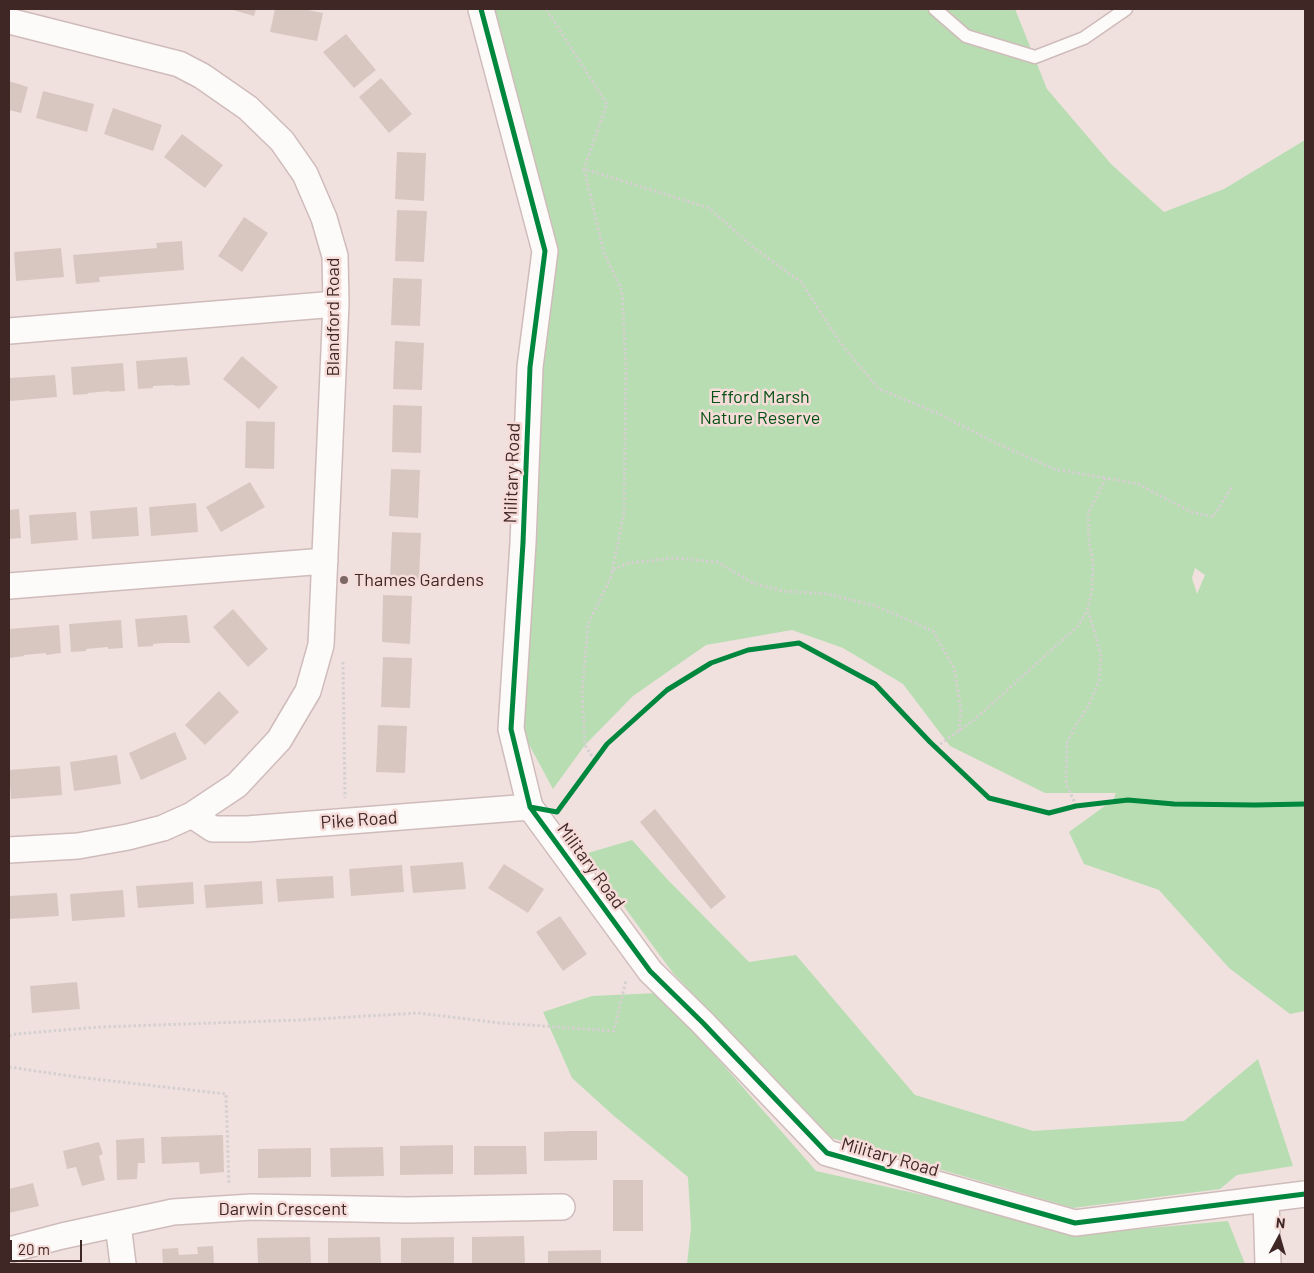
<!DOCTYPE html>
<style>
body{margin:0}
#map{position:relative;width:1314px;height:1273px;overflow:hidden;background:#f0e1df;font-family:Barlow,sans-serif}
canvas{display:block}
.frame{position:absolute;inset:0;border:10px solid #3f2725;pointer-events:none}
.north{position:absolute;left:1254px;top:1213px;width:50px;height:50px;-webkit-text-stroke:4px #f6dcd9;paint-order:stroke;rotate:6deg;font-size:14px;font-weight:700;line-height:20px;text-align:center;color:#3f2725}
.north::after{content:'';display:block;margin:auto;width:18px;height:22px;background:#3f2725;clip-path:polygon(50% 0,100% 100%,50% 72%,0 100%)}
.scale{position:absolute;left:10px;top:1240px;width:72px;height:22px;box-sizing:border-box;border:2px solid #3f2725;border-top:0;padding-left:6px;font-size:15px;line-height:18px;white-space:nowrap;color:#3f2725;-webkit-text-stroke:4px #f6dcd9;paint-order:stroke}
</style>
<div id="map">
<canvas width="1314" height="1273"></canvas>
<div class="frame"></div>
<div class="north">N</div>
<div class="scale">20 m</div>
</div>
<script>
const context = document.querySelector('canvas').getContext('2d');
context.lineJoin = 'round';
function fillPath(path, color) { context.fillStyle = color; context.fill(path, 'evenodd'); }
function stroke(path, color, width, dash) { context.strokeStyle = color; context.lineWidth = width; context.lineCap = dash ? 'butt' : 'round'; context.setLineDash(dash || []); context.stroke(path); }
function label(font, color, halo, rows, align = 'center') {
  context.font = font + ' Barlow,sans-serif'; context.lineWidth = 5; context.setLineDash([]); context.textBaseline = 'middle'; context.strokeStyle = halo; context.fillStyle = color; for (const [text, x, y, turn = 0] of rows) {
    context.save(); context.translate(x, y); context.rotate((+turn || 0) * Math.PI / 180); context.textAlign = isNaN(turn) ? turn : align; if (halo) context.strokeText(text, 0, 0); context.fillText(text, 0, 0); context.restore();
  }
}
fillPath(new Path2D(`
 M 490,9 L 1015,9 L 1047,89 L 1111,164 L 1164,212 L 1224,189 L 1305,140 L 1305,1011 L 1290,1014 L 1229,968 L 1159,890 L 1084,864 L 1069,832 L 1113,800 L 1116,793 L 1045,793 L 950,746 L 903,684 L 843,648 L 792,630 L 706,645 L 633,696 L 585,745 L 553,789 L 519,726 L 538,375 L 552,251 ZM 1195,568 L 1205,575 L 1197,594 L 1192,578 Z
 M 632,840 L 667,879 L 749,962 L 796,955 L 915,1095 L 1033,1131 L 1184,1121 L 1258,1059 L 1293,1166 L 1237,1175 L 1220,1189 L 1073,1208 L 832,1138 L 673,973 L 628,912 L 588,853 Z
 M 658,993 L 726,1068 L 816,1171 L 1093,1233 L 1228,1221 L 1245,1264 L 687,1264 L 691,1228 L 688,1177 L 614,1116 L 572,1078 L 543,1012 L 592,996 Z`), '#b8ddb2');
fillPath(new Path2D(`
 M 230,9 L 256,9 L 254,16 Z
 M 275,9 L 303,9 L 323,13 L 317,41 L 270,32 Z
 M 346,34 L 376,70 L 354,88 L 323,52 Z
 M 381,78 L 412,114 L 389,133 L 359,97 Z
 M 9,81 L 28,87 L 21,113 L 9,110 Z
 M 43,91 L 94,104 L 87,132 L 36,118 Z
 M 113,108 L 162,125 L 153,151 L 104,134 Z
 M 182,134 L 223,165 L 205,188 L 164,157 Z
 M 397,152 L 426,153 L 424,201 L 395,199 Z
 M 397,210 L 427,211 L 424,262 L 395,261 Z
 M 244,217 L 268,233 L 242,272 L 218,256 Z
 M 182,241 L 184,270 L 99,277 L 100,282 L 76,284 L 73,255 L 157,248 L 156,243 Z
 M 61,248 L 64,277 L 16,281 L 14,252 Z
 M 393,278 L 422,279 L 420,326 L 391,325 Z
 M 395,341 L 424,343 L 422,390 L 393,389 Z
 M 242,356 L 278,387 L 259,409 L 223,379 Z
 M 187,357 L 190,385 L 175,386 L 174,385 L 153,386 L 153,388 L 138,389 L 136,361 Z
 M 123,363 L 125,391 L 110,392 L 110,391 L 88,393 L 88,394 L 73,395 L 71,367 Z
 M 55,375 L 57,397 L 9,401 L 9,378 Z
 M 393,405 L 422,406 L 421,453 L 392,452 Z
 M 246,421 L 275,422 L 274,469 L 245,468 Z
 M 391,469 L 420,470 L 418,518 L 389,516 Z
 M 250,482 L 265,507 L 221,532 L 206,507 Z
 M 196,503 L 198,532 L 151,536 L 149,507 Z
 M 137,507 L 139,536 L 92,539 L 90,511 Z
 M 19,509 L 21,538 L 9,539 L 9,510 Z
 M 76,512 L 78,540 L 31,544 L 29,515 Z
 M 392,532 L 421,533 L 419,580 L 390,579 Z
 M 383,595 L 412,596 L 410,644 L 382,642 Z
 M 233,609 L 268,649 L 248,667 L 213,627 Z
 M 187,615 L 190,643 L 164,643 L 153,644 L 153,646 L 138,647 L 135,619 Z
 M 121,620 L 123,648 L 108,649 L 108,647 L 86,649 L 86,651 L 71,652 L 69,624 Z
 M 59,625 L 61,653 L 46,655 L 46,653 L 24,655 L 24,656 L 9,658 L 9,629 Z
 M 383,657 L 412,658 L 410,708 L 381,707 Z
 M 219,691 L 239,712 L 205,745 L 185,725 Z
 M 378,725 L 407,726 L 405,773 L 376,772 Z
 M 175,732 L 187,759 L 141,780 L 129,753 Z
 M 117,755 L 121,784 L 74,791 L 70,762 Z
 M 60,766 L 62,795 L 11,799 L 9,770 Z
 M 655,809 L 726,897 L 711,909 L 640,822 Z
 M 463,862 L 466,889 L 413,893 L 410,866 Z
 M 504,864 L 544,889 L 528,913 L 488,888 Z
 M 402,865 L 404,892 L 351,896 L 349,869 Z
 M 333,876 L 334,898 L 278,902 L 276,879 Z
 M 262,881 L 263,904 L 206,908 L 204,885 Z
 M 193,882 L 194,904 L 138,908 L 136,886 Z
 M 123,890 L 125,917 L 72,921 L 70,894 Z
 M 57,893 L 59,916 L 9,919 L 9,896 Z
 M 560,916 L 587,954 L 563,971 L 536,932 Z
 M 77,982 L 80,1009 L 32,1013 L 30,986 Z
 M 570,1131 L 597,1131 L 597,1160 L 544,1161 L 544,1132 Z
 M 223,1135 L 224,1172 L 200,1174 L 199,1162 L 162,1164 L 161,1137 Z
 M 144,1138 L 145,1163 L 138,1163 L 137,1179 L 117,1180 L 116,1140 Z
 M 99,1142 L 103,1154 L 99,1156 L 105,1180 L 82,1186 L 76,1167 L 67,1169 L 63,1151 Z
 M 453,1145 L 453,1174 L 400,1175 L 400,1146 Z
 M 474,1146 L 526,1146 L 527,1174 L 474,1175 Z
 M 383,1147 L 384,1176 L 331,1177 L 330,1148 Z
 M 311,1148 L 311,1177 L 258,1178 L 258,1149 Z
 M 613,1180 L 643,1180 L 643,1231 L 613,1231 Z
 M 33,1183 L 39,1206 L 9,1213 L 9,1189 Z
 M 524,1236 L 525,1264 L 472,1264 L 472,1237 Z
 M 310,1237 L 311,1264 L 258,1264 L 257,1238 Z
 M 380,1237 L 381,1264 L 328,1264 L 328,1238 Z
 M 454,1237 L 454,1264 L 401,1264 L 401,1238 Z
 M 213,1246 L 214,1264 L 163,1264 L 162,1249 L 178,1248 L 179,1255 L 198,1254 L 197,1247 Z
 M 601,1250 L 601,1264 L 548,1264 L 548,1251 Z`), '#d8c7c1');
const lane = new Path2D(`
 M 935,9 L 966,36 L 1035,57 L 1084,38 L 1126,9`);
const street = new Path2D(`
 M 481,9 L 545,251 L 530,367 L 523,543 L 511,729 L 530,807 L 650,971 L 703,1023 L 827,1153 L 1075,1223 L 1305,1194
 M 9,21 L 179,64 L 202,76 L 248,108 L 282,141 L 305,174 L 324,218 L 335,256 L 336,304 L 321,645 L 308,691 L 279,740 L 237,785 L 192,815 L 163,828 L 128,837 L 78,846 L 9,850
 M 9,331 L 336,304
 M 9,586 L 325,561
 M 192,815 L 213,829 L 247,829 L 530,807
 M 1266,1199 L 1268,1264
 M 118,1224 L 123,1264
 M 9,1250 L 62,1236 L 173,1212 L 252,1207 L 407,1210 L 562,1207`);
stroke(lane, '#cfbcba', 15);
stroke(street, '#cfbcba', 28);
stroke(new Path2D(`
 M 546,9 L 607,104 L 584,169 L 709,208 L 755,249 L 801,282 L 842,345 L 879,389 L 937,413 L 994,442 L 1054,469 L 1106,478
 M 584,169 L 604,253 L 622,291 L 626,370 L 624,513 L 611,577 L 588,624 L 582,694 L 585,745 L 595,761
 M 613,570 L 628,563 L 676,558 L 717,562 L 753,583 L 782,591 L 828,594 L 876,606 L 933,631 L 954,668 L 961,710 L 959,731
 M 343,662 L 345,798
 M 936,747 L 974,720 L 1078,626 L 1087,611 L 1092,590 L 1093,563 L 1089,543 L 1088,513 L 1106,478 L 1138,484 L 1191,512 L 1213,517 L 1233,485
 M 1255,805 L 1305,804
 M 1076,806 L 1066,783 L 1067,743 L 1075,727 L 1088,707 L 1099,681 L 1101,657 L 1095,633 L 1088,612
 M 561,807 L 607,744 L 667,690 L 711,663 L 748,650 L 799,643 L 875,684 L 930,742 L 989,798 L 1049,813 L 1076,806 L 1128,800 L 1174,804
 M 9,1036 L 16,1034 L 99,1027 L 300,1020 L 418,1013 L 500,1023 L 614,1031 L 626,980
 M 9,1067 L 77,1077 L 226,1094 L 229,1185`), '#d5d0d0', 3, [2.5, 2.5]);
stroke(lane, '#fdfafa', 12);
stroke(street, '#fdfafa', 25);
stroke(new Path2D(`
 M 481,9 L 545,251 L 530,367 L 523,543 L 511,729 L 530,807 L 650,971 L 703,1023 L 827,1153 L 1075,1223 L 1305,1194
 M 530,807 L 557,812 L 607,744 L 667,690 L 711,663 L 748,650 L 799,643 L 875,684 L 930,742 L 989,798 L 1049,813 L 1076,806 L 1128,800 L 1174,804 L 1255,805 L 1305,804`), '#00873e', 5);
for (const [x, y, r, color] of [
 [344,580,5,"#7d6866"]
]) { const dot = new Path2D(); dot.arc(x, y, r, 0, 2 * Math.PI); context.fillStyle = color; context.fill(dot); stroke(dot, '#f6dcd9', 2); }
label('18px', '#3f2725', '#f6dcd9', [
 ["Blandford Road",333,317,-90],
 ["Military Road",512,473,-88],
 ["Pike Road",359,820,-4],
 ["Military Road",591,866,54],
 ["Military Road",890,1157,16],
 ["Darwin Crescent",283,1209]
]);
label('18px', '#045214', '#f6dcd9', [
 ["Efford Marsh",760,397],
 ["Nature Reserve",760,418]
]);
label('18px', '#3f2725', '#f6dcd9', [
 ["Thames Gardens",354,580]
], 'left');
</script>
